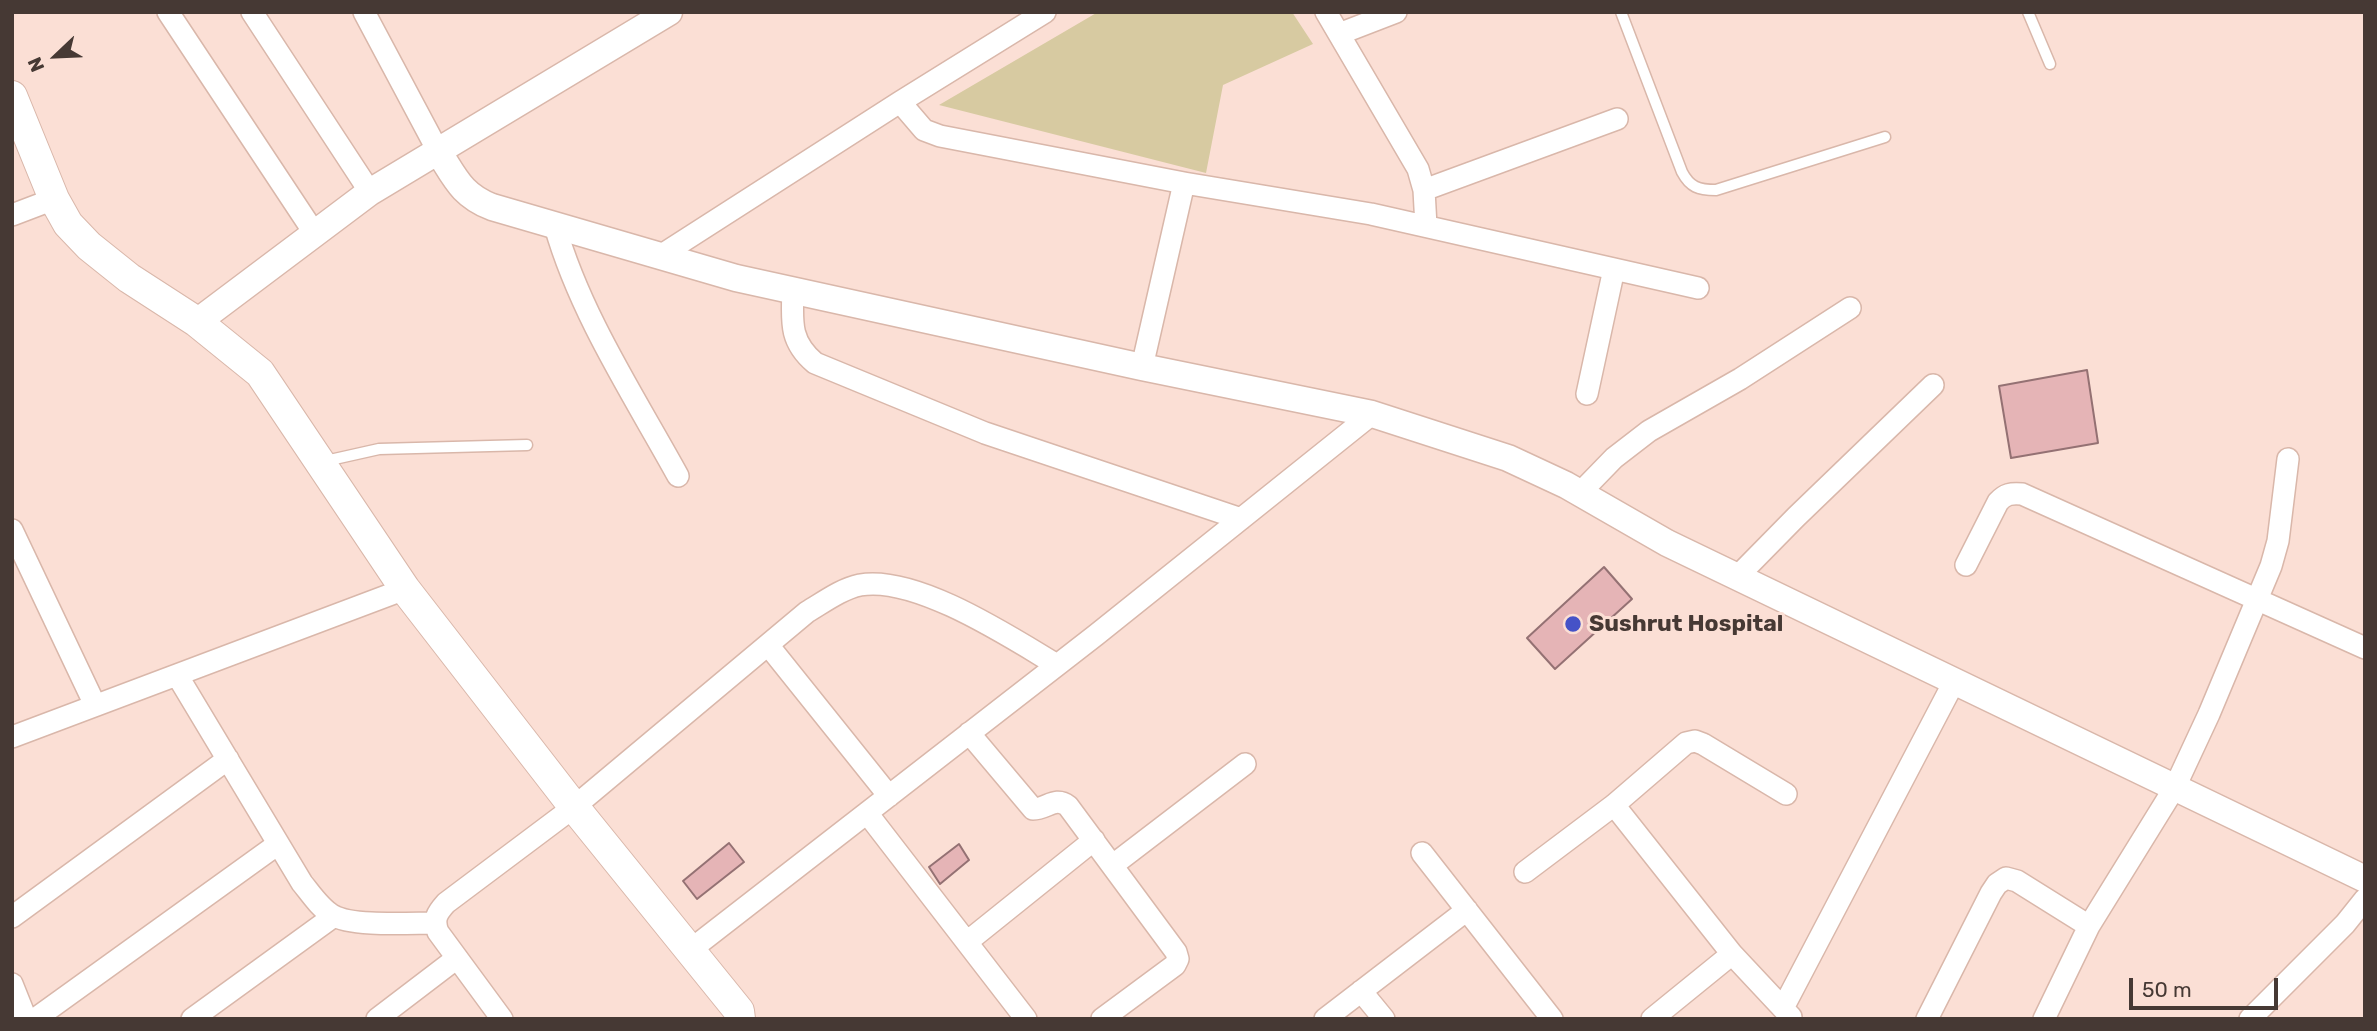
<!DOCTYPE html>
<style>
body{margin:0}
#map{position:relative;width:2377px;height:1031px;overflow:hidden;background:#fbdfd5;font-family:Rubik,sans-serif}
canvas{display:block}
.frame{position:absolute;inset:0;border:14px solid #463934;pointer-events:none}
.north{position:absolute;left:21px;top:21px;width:70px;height:70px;-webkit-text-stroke:5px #fbdfd5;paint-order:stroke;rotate:247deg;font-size:19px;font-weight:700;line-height:28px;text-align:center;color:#463934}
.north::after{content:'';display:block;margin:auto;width:24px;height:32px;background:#463934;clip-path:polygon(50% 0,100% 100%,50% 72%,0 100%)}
.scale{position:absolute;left:2129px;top:978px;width:149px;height:32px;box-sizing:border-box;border:4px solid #463934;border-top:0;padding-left:9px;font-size:21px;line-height:24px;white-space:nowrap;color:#463934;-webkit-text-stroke:5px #fbdfd5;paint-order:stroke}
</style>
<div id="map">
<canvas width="2377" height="1031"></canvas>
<div class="frame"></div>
<div class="north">N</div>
<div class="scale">50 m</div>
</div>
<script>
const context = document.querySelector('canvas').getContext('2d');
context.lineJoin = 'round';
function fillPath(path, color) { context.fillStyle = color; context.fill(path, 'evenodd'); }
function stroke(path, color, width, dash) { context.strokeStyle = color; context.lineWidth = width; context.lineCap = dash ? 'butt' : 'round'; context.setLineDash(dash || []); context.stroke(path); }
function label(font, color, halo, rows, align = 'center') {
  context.font = font + ' Rubik,sans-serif'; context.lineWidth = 6; context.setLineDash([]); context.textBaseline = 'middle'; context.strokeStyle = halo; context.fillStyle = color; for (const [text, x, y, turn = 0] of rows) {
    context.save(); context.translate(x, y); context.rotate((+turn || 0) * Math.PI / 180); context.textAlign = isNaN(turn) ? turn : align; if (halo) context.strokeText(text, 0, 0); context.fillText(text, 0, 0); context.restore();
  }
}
fillPath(new Path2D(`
 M 1098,12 L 1292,12 L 1313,44 L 1223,85 L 1206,173 L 939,105 Z`), '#d7caa1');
const building = new Path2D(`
 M 2087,370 L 2098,443 L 2011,458 L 1999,386 Z
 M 1604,567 L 1632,599 L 1555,669 L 1527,638 Z
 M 729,843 L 744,862 L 697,899 L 683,881 Z
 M 959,844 L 969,860 L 940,884 L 929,867 Z`);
fillPath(building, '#e5b4b6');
stroke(building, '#947173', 2);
const service = new Path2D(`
 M 1621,12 L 1682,172 C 1690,187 1698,190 1716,190 L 1885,137
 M 2028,12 L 2050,64
 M 321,462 L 379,449 L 527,445`);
const minor = new Path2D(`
 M 168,12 L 315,234
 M 252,12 L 370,192
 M 364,12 L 438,151
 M 1326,12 L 1418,169 L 1424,190 L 1426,226
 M 1339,34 L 1396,12
 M 900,102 L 924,130 L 940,136 L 1184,183 L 1371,214 L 1698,288
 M 1424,190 L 1617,119
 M 12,215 L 54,199
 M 555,226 C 580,314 634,396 678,476
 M 660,256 L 900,102 L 1045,12
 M 793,290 C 792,321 789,341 815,363 L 985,433 L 1241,519
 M 1142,367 L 1184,183
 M 1587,394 L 1614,269
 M 1580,493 L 1614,458 L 1649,431 L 1740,379 L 1850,308
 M 12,530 L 95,705
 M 1966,565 L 1998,502 C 2005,494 2011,493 2022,494 L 2365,648
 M 1738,576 L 1796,517 L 1933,385
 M 768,645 L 889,796
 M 177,675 L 302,883 C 311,894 320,908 332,915 C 352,927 410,923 435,923
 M 969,733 L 1033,809 C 1047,809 1055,796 1068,806 L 1176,952 L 1178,959 L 1175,965 L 1102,1019
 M 12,737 L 405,589
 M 1614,805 L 1732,954 L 1791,1017
 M 867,813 L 1026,1019
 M 1422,853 L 1552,1019
 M 1113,865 L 1245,764
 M 1525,872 L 1614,805 L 1686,743 L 1695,741 L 1703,744 L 1786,794
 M 12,917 L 228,759
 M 967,942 L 1094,840
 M 689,951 L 1096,635 L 1372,414
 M 12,984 L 26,1019
 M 1361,991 L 1384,1019
 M 1783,1008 L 1955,680
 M 35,1019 L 278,844
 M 192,1019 L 334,916
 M 377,1019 L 457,958
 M 502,1019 L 438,932 C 433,919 437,913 446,903 L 574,807 L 807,612 C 824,602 841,589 860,585 C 916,575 1010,637 1057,665
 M 1325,1019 L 1467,910
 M 1652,1019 L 1732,954
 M 1927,1019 L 1991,893 L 1997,884 L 2006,878 L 2017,881 L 2089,926
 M 2044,1019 L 2089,926 L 2175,787 L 2209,714 L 2271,566 L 2278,541 L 2288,459
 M 2250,1019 L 2345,924 L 2365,899`);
const tertiary = new Path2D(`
 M 438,151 C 455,177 461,195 492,207 L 736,278 L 1142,367 L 1372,414 L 1508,458 L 1566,485 L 1667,543 L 2365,879
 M 197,322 L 370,192 L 669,12`);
const secondary = new Path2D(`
 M 12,96 L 54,199 L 68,224 L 89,246 L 129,278 L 197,322 L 260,373 L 405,589 L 574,807 L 739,1011 L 740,1019`);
stroke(service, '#d9b7aa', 13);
stroke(minor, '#d9b7aa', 24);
stroke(tertiary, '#d9b7aa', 29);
stroke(secondary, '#d9b7aa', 32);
stroke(service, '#fff', 10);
stroke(minor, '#fff', 21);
stroke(tertiary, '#fff', 26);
stroke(secondary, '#fff', 30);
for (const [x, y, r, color] of [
 [1573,624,9,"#4552c7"]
]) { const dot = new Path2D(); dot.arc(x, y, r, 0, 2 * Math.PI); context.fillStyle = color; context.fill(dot); stroke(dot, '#fbdfd5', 2.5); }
label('bold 23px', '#463934', '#fbdfd5', [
 ["Sushrut Hospital",1589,624]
], 'left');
</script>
